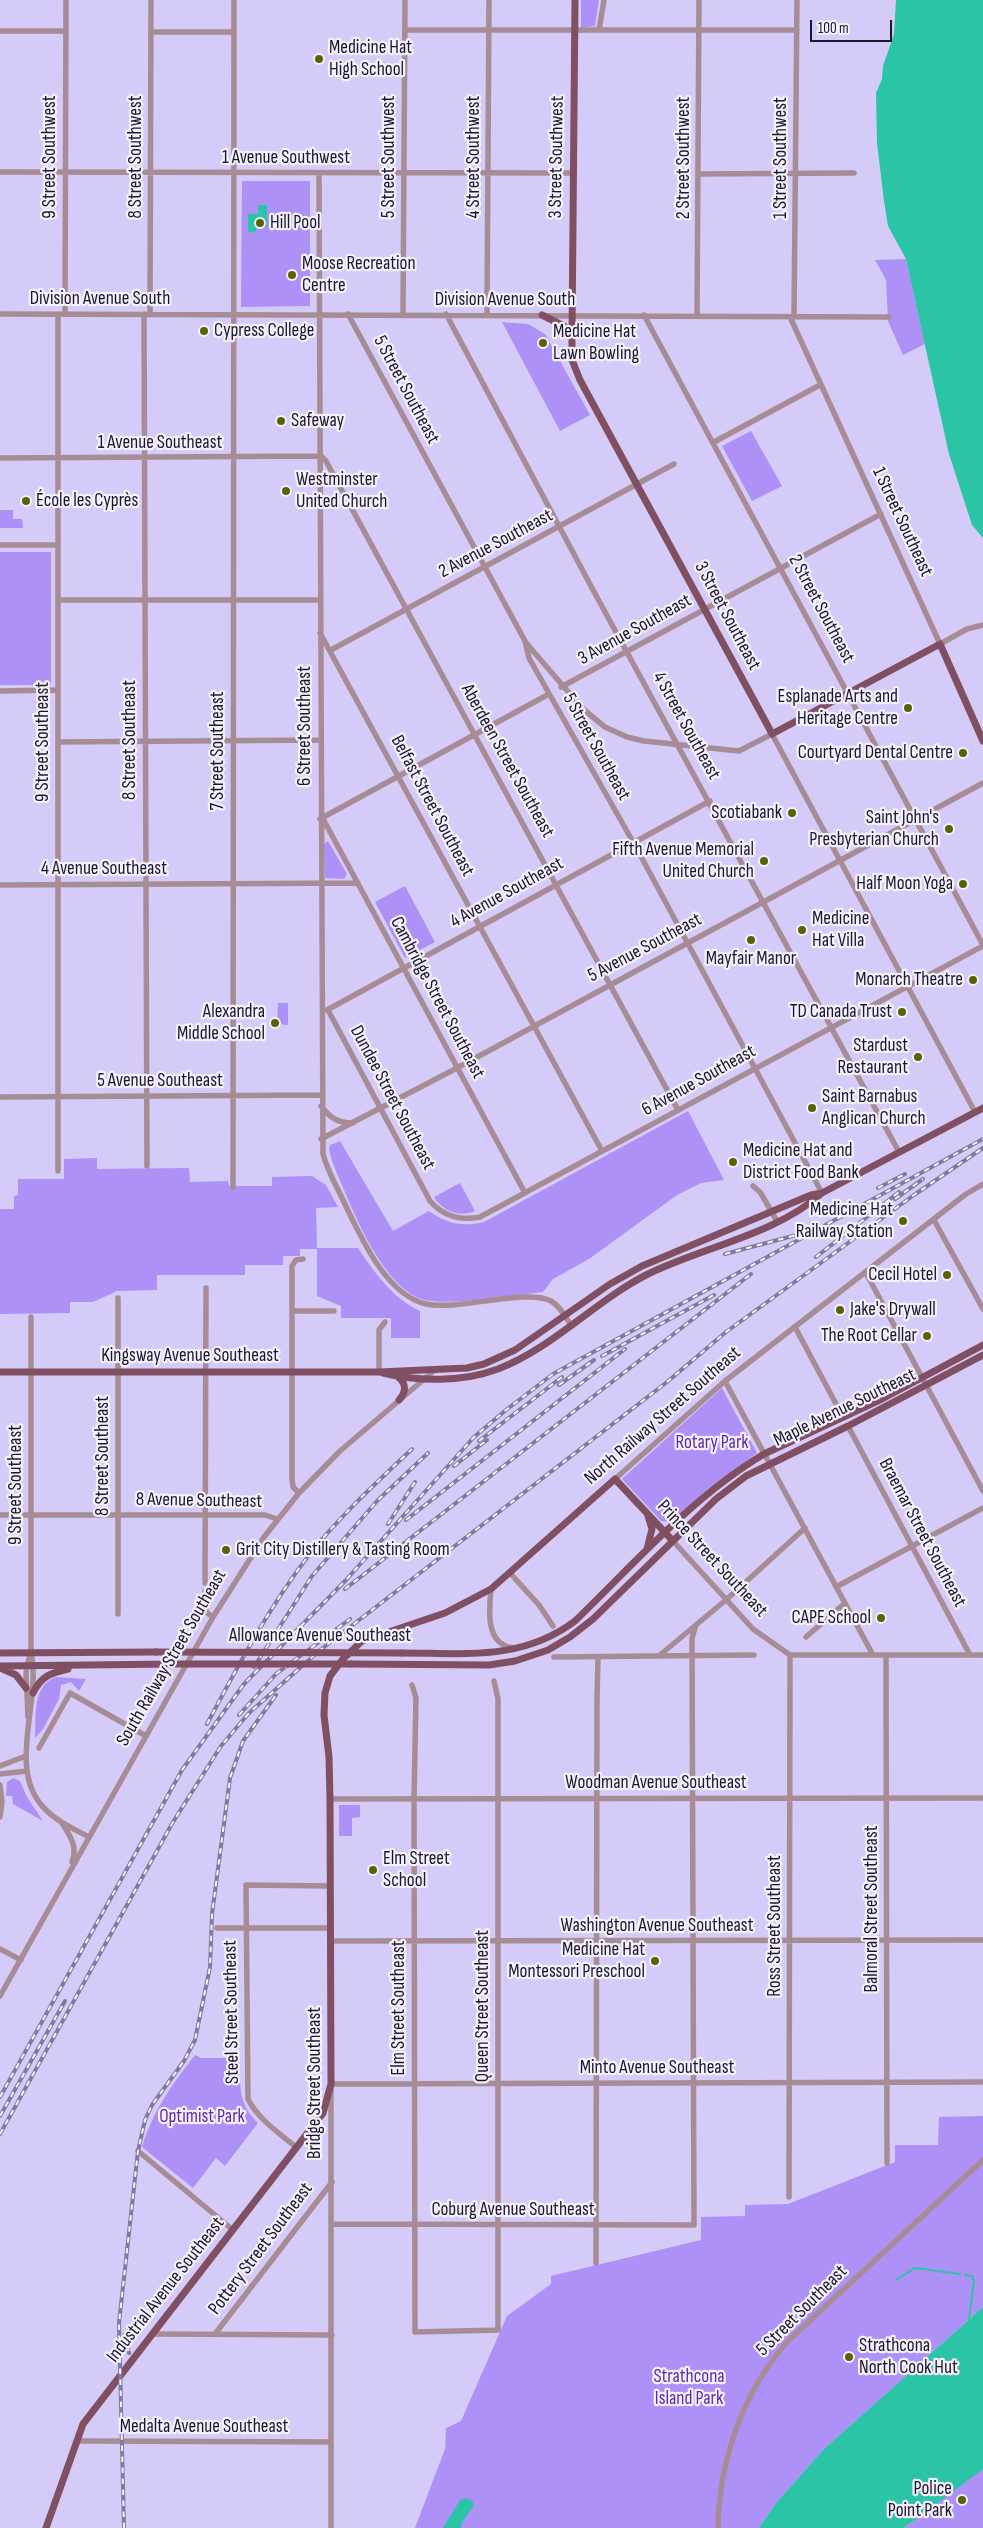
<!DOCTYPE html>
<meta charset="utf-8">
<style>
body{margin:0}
#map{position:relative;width:983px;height:2528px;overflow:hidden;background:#d5cbf9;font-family:"Sofia Sans Condensed",sans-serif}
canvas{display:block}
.scale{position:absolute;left:810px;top:20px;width:82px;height:22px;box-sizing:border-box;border:2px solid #1b162a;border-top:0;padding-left:6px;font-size:15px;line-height:18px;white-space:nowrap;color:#1b162a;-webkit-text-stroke:4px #f4f1fd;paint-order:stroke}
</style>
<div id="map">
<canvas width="983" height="2528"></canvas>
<div class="scale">100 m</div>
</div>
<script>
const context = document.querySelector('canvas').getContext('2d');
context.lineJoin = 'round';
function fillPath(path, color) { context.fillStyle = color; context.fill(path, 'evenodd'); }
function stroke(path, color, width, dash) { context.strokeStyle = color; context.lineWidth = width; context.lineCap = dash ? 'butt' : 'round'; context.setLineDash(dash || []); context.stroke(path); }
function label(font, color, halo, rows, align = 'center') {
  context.font = font + ' "Sofia Sans Condensed",sans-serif'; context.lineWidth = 4.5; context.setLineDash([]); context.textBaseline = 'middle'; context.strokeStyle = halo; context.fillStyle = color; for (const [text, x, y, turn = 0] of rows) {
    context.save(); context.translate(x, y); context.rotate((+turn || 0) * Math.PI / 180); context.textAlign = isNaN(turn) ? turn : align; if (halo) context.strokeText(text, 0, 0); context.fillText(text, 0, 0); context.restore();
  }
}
fillPath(new Path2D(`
 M 581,0 L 599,0 L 595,26 L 581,28 Z
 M 242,181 L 310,181 L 310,306 L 241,307 Z
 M 906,259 L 925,344 L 903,355 L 888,321 L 886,280 L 875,260 Z
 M 502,322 L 528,324 L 545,334 L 590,415 L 560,431 Z
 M 751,431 L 782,486 L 752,501 L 722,446 Z
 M 0,510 L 13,510 L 13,519 L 22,519 L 23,528 L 0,528 Z
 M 0,552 L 51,552 L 51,685 L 0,685 Z
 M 328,841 L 347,874 L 344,879 L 325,878 L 324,844 Z
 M 405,886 L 435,942 L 405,958 L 375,902 Z
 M 278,1003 L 288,1003 L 288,1025 L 277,1024 Z
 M 688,1111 L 724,1180 L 701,1183 L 677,1195 L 589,1259 L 553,1279 L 543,1292 C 515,1295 444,1307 421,1299 C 384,1285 356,1219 342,1185 C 337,1173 331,1161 329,1149 L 330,1145 L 340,1141 L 393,1231 L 429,1211 C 447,1224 463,1227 484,1222 Z
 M 97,1158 L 97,1169 L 189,1168 L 190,1182 L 228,1181 L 229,1186 L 272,1186 L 272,1177 L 312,1176 L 326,1185 L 338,1207 L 316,1208 L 317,1248 L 358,1248 C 375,1273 392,1298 420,1311 L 420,1338 L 391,1338 L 391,1318 L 341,1318 L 341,1306 L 317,1296 L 317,1249 L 300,1249 L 300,1256 L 283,1256 L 283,1265 L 245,1265 L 245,1275 L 157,1275 L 157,1290 L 117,1291 L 93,1302 L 70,1302 L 70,1313 L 0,1314 L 0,1209 L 14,1209 L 14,1196 L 18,1195 L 18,1179 L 64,1179 L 64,1159 Z
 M 460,1183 L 475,1211 C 460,1218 442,1211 434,1197 Z
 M 722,1388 L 757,1453 L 708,1489 L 670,1522 L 661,1521 L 622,1479 Z
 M 56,1677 L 86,1679 L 79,1691 L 71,1682 L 61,1685 L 59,1699 L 43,1729 L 35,1738 C 36,1717 32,1685 56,1677 Z
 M 13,1778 L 20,1781 L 27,1797 L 43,1821 L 13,1804 L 12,1796 L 6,1796 L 7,1782 Z
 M 339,1805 L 360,1805 L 360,1817 L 352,1818 L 352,1836 L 339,1836 Z
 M 195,2055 L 201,2058 L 239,2058 C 240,2083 238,2105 258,2123 L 225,2166 L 216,2158 L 193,2188 L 142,2147 C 154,2109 171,2086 195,2055 Z
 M 983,2116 L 983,2307 L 824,2449 L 776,2503 L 759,2528 L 415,2528 L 445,2449 L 446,2428 L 461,2421 L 507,2316 L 551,2284 L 551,2276 L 701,2240 L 701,2217 L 745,2216 L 745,2205 L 788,2204 L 895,2162 L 895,2145 L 938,2145 L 939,2117 Z
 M 983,2469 L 983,2528 L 904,2528 L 978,2471 Z`), '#ae91f7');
fillPath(new Path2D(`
 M 896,0 L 983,0 L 983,538 L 972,525 L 949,454 L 906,259 L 888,226 L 884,201 L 877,143 L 876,93 L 882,79 L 883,66 L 894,34 Z
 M 258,205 L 267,205 L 267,227 L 256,227 L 256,232 L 248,232 L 248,214 L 258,214 Z
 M 983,2307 L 983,2469 L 904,2528 L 759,2528 L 776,2503 L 824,2449 Z
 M 466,2498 L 473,2502 L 473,2507 L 462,2522 L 461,2528 L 443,2528 L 460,2500 Z`), '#2cc4a6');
stroke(new Path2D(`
 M 965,2275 L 972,2276 L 974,2281 L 969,2319
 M 896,2280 L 915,2268 L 960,2274`), '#2cc4a6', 2);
stroke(new Path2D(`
 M 405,30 L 797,30
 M 599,30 L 604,0
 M 0,31 L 65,31
 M 151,32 L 234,32
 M 0,172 L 573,173
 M 319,173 L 323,1154 C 327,1170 336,1185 343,1200 C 359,1233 385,1295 426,1304 C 458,1311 527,1288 551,1301 C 560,1306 565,1316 570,1324
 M 698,174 L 854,173
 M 0,314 L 889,317
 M 58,314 L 58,1171
 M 65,314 L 66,0
 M 144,314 L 147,1166
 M 150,314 L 151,0
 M 348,314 L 525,641 L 529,658 L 637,849 L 822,1193
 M 403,314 L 405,0
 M 446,314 L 592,588 L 899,1152
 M 487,315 L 489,0
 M 644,315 L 983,945
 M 697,316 L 699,0
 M 790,317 L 940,644 L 967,629 L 983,625
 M 794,317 L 797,0
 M 714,442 L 820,385
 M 0,458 L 321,456 L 326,461 L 678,1110
 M 0,545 L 58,545
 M 58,600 L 320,600
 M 320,633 L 602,1151
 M 527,644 L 583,709 L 605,727 L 627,737 L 644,741 L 739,751 L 772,734 L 975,1112
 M 331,650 L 674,464
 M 561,687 L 881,514
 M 0,691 L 58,690
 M 58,742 L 320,740
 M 322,817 L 525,1193
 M 320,819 L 549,694
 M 0,885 L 358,883
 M 327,1010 L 710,801
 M 328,1010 L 430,1201 C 443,1216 460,1221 480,1217 L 983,946
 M 0,1097 L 321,1095
 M 321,1106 C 330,1118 338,1123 353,1123
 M 321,1139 L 457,1068 L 983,783
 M 753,1186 L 760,1192 L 777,1221
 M 233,1187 L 234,0
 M 934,1220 L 983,1309
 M 866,1273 L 983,1491
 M 118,1298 L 118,1614
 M 292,1311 L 334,1311
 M 31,1317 L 31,1653 C 42,1702 6,1768 44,1808 C 56,1821 74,1829 89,1837
 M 795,1327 L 843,1417
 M 379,1372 L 379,1330 L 385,1322
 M 725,1381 L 873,1655
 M 848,1426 L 970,1655
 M 615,1479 L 725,1381 L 966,1194 L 983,1184
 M 299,1493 L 293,1487 L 292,1478 L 292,1266 L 296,1260 L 303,1259
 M 0,1515 L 265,1515 L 277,1519
 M 673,1541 L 753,1629 L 790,1655
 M 510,1573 L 539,1605 L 553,1626
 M 205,1583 L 206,1288
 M 836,1587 L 983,1508
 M 491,1589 C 489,1610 485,1644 513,1648
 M 205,1591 L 206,1612 L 213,1617
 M 806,1637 L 845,1603
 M 660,1655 L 727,1599 L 805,1528
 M 790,1655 L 983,1655
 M 886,1655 L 887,2163
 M 554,1657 L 754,1655
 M 412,1685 L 416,1698 L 414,1799 L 415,2332 L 498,2330 L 498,1699 L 494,1681
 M 28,1717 L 26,1672 L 30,1654
 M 39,1748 L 70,1693 L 146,1736
 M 0,1766 L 26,1756
 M 0,1774 L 27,1771
 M 0,1785 L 2,1802 L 0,1817
 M 330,1799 L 983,1798
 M 62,1823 C 70,1836 78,1846 72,1862
 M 217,1928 L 330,1928
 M 330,1941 L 983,1940
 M 0,1949 L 21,1960
 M 0,1996 L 213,1617 L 264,1537 L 299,1493 L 340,1451 L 436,1369
 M 297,2148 C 279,2133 258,2119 248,2099 L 246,1885 L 330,1886
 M 138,2151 L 233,2230
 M 789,2197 L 790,1655
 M 332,2224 L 694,2225 L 692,1638 L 696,1625
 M 596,2263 L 597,1699 L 598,1657
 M 153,2334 L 332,2335
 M 215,2334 L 332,2182
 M 77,2441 L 331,2442
 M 331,2528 L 331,2084 L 983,2082
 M 718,2528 C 719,2460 743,2391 789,2340 L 983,2160`), '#a88c95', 5.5);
stroke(new Path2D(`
 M 575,0 L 572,335 L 572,360 L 580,380 L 769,728 L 772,734 L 940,644 L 983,741
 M 542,315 L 564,326 L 572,335
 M 0,1372 L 379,1372 L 467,1368 L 484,1364 L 515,1350 L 610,1284 L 642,1266 L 811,1195 L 822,1193
 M 383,1373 C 419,1382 463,1382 498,1369 C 553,1348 596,1300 648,1274 C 703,1247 777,1234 822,1193 L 983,1108
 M 398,1377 C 407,1384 406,1392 399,1400
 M 647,1549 L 652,1529 L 648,1516
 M 0,1653 L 156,1652
 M 402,1653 C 465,1653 522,1661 575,1621 C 635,1563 692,1497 764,1454 L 882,1399 L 983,1345
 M 351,1664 L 489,1665 L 515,1661 L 548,1650 L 570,1637 L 593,1619 L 716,1499 L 746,1476 L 848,1426 L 983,1355
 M 0,1666 L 172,1664
 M 0,1668 L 16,1675 L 26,1688
 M 33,1693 C 41,1676 51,1673 68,1669
 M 46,2528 L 83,2424 L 323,2113 L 331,2084 L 330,1799 L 329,1757 L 324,1715 L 325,1693 L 330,1676 L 343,1659 L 362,1641 L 445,1613 L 491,1589 L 615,1479 L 673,1541`), '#805062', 7);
const rail = new Path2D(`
 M 878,1188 L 905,1174
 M 895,1199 L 923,1179
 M 725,1254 L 800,1234
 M 816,1257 L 899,1192
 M 602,1356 L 714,1295
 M 559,1385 L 594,1360
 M 479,1441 L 562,1377
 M 454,1466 L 487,1440
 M 406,1520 L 625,1349
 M 388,1524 L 415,1482
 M 345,1589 L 751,1274
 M 254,1667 L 312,1576 L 377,1501 L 428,1453
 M 239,1715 L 276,1674 L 350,1619
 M 207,1724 C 238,1666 269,1607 309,1555 C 340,1516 376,1483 412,1449
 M 0,2097 L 182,1770 L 244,1684 L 346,1580 L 474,1437 L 506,1410 L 553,1374 L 983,1139
 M 0,2116 L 65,2001
 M 0,2134 L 173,1822 L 221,1746 L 249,1713 L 319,1651 L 667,1382 L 726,1332 L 914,1195 L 983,1148
 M 124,2335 L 129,2353
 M 124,2528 L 119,2323 L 138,2151 L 145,2120 L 152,2105 L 184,2061 L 195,2040 L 210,1967 L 212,1914 L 230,1778 L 243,1741 L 276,1695`);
stroke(rail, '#817a9c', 4);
stroke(rail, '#f4f1fd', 2, [5.5]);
stroke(new Path2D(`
 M 156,1652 L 402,1653
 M 172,1664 L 351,1664`), '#805062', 7);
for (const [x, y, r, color] of [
 [319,59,5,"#596200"],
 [260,223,5,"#596200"],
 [292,275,5,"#596200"],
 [204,331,5,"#596200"],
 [543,343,5,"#596200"],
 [281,421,5,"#596200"],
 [286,491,5,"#596200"],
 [26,501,5,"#596200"],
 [908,708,5,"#596200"],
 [963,753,5,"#596200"],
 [792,813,5,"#596200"],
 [949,829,5,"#596200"],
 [764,861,5,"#596200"],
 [963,884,5,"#596200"],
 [802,930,5,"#596200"],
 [751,940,5,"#596200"],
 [973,980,5,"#596200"],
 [902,1012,5,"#596200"],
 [275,1023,5,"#596200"],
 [918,1057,5,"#596200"],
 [812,1108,5,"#596200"],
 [733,1162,5,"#596200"],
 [903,1221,5,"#596200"],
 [947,1275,5,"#596200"],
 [840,1310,5,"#596200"],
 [927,1336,5,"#596200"],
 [226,1550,5,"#596200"],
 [881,1618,5,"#596200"],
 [373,1870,5,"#596200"],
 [655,1961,5,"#596200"],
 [849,2357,5,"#596200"],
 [962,2500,5,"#596200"]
]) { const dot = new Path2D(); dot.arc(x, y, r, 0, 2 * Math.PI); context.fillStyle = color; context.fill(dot); stroke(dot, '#f4f1fd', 2); }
label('19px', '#1b162a', '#f4f1fd', [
 ["Medicine Hat",329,48,"left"],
 ["High School",329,70,"left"],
 ["Hill Pool",270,223,"left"],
 ["Moose Recreation",302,264,"left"],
 ["Centre",302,286,"left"],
 ["Cypress College",214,331,"left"],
 ["Medicine Hat",553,332,"left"],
 ["Lawn Bowling",553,354,"left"],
 ["Safeway",291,421,"left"],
 ["Westminster",296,480,"left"],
 ["United Church",296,502,"left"],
 ["École les Cyprès",36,501,"left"],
 ["Esplanade Arts and",898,697],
 ["Heritage Centre",898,719],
 ["Courtyard Dental Centre",953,753],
 ["Scotiabank",782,813],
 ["Saint John's",939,818],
 ["Presbyterian Church",939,840],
 ["Fifth Avenue Memorial",754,850],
 ["United Church",754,872],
 ["Half Moon Yoga",953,884],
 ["Medicine",812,919,"left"],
 ["Hat Villa",812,941,"left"],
 ["Mayfair Manor",751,959,"center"],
 ["Monarch Theatre",963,980],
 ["Alexandra",265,1012],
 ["Middle School",265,1034],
 ["TD Canada Trust",892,1012],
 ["Stardust",908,1046],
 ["Restaurant",908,1068],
 ["Saint Barnabus",822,1097,"left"],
 ["Anglican Church",822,1119,"left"],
 ["Medicine Hat and",743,1151,"left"],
 ["District Food Bank",743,1173,"left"],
 ["Medicine Hat",893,1210],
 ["Railway Station",893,1232],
 ["Cecil Hotel",937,1275],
 ["Jake's Drywall",850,1310,"left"],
 ["The Root Cellar",917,1336],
 ["Grit City Distillery & Tasting Room",236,1550,"left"],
 ["CAPE School",871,1618],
 ["Elm Street",383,1859,"left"],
 ["School",383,1881,"left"],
 ["Medicine Hat",645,1950],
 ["Montessori Preschool",645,1972],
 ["Strathcona",859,2346,"left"],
 ["North Cook Hut",859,2368,"left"],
 ["Police",952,2489],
 ["Point Park",952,2511]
], 'right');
label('19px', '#1b162a', '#f4f1fd', [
 ["9 Street Southwest",50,157,-90],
 ["8 Street Southwest",136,157,-90],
 ["5 Street Southwest",389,157,-90],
 ["4 Street Southwest",474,157,-90],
 ["3 Street Southwest",557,157,-89],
 ["1 Avenue Southwest",286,158],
 ["2 Street Southwest",684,158,-90],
 ["1 Street Southwest",781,158,-90],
 ["Division Avenue South",100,299],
 ["Division Avenue South",505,300],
 ["5 Street Southeast",406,390,62],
 ["1 Avenue Southeast",160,443],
 ["1 Street Southeast",902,522,65],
 ["2 Avenue Southeast",496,544,-28],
 ["2 Street Southeast",821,609,62],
 ["3 Street Southeast",727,616,62],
 ["3 Avenue Southeast",635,630,-29],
 ["6 Street Southeast",305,726,-90],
 ["4 Street Southeast",686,726,61],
 ["8 Street Southeast",130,740,-90],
 ["9 Street Southeast",43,742,-90],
 ["5 Street Southeast",596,747,61],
 ["7 Street Southeast",218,751,-90],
 ["Aberdeen Street Southeast",507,761,61],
 ["Belfast Street Southeast",432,806,62],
 ["4 Avenue Southeast",104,869],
 ["4 Avenue Southeast",507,893,-29],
 ["5 Avenue Southeast",645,948,-28],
 ["Cambridge Street Southeast",437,998,62],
 ["5 Avenue Southeast",160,1081],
 ["6 Avenue Southeast",699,1081,-29],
 ["Dundee Street Southeast",392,1098,62],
 ["Kingsway Avenue Southeast",190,1356],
 ["Maple Avenue Southeast",845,1408,-26],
 ["North Railway Street Southeast",663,1416,-41],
 ["8 Street Southeast",103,1456,-90],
 ["9 Street Southeast",16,1485,-90],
 ["8 Avenue Southeast",199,1501,1],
 ["Braemar Street Southeast",922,1533,62],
 ["Prince Street Southeast",712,1559,47],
 ["Allowance Avenue Southeast",320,1636],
 ["South Railway Street Southeast",172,1658,-60],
 ["Woodman Avenue Southeast",656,1783],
 ["Balmoral Street Southeast",872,1909,-90],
 ["Washington Avenue Southeast",657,1926],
 ["Ross Street Southeast",775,1926,-90],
 ["Queen Street Southeast",483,2006,-90],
 ["Elm Street Southeast",399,2008,-90],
 ["Steel Street Southeast",232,2012,-91],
 ["Minto Avenue Southeast",657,2068],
 ["Bridge Street Southeast",315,2083,-90],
 ["Coburg Avenue Southeast",513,2210],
 ["Pottery Street Southeast",261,2249,-53],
 ["Industrial Avenue Southeast",166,2290,-52],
 ["5 Street Southeast",802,2311,-45],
 ["Medalta Avenue Southeast",204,2427]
]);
label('19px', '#5e2aab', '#f4f1fd', [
 ["Rotary Park",712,1443],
 ["Optimist Park",202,2117],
 ["Strathcona",689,2377],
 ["Island Park",689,2399]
]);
</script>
